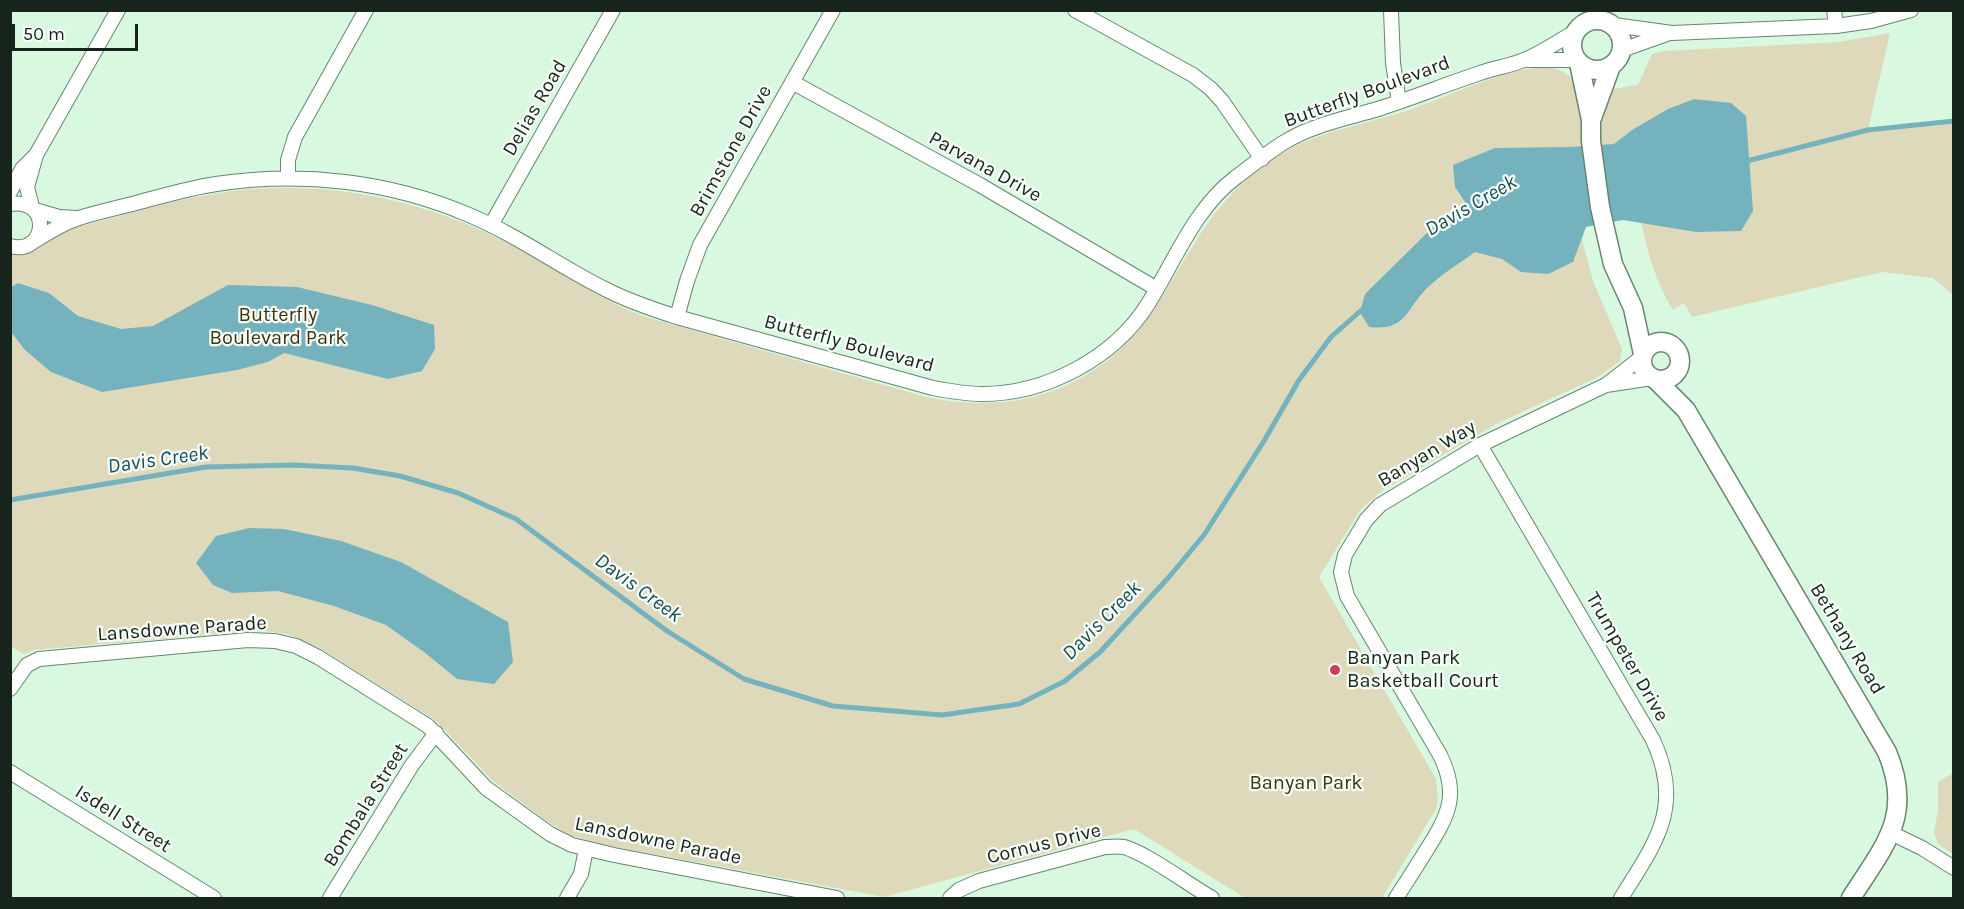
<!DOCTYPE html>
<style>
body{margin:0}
#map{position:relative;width:1964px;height:909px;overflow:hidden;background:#d8f9e0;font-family:Karla,sans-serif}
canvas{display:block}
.frame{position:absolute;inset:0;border:12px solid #17241b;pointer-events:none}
.scale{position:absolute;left:12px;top:24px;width:126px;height:27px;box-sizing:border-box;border:3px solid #17241b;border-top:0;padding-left:8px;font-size:18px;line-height:21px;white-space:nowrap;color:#17241b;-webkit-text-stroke:4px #f8fef9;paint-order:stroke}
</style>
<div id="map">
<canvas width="1964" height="909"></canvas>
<div class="frame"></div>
<div class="scale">50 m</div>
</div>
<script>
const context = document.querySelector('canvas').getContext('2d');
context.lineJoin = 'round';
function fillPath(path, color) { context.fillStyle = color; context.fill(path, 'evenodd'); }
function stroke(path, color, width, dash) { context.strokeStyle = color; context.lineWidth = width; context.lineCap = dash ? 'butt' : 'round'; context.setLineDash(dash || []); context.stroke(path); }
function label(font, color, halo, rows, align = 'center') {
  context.font = font + ' Karla,sans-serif'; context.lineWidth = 4.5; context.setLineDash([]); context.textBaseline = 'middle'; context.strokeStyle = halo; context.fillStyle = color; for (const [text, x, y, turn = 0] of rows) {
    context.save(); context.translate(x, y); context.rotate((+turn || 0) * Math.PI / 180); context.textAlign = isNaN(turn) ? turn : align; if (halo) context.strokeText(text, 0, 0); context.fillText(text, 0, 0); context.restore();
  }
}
fillPath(new Path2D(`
 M 1890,33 L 1868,130 L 1953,121 L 1953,295 L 1933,278 L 1882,272 L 1692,317 L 1684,303 L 1673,310 C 1648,270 1641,221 1632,176 L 1578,225 L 1593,281 L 1622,349 L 1620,361 L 1598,377 L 1494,425 L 1382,491 L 1361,509 L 1319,577 L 1436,779 L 1438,799 L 1436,809 L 1382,898 L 1245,898 L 1134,829 L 884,897 L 600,844 L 570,835 L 548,822 L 493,781 L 435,720 L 320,648 L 287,634 L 265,631 L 240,632 L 34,650 L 24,654 L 10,646 L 10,254 C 35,256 42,241 62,231 C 110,220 158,203 207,195 C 298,178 393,192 478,229 C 536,254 586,295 646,317 L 926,397 C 982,409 1041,404 1091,372 C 1161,328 1172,265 1221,206 C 1240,183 1264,163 1290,149 C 1327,129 1367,124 1406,111 C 1445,99 1508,65 1548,68 C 1565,69 1575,79 1582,94 L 1638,85 L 1652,54 L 1663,51 L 1839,42 Z
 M 1953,773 L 1953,854 L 1938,844 L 1934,833 L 1938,810 L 1938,782 Z`), '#dfd9bb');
fillPath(new Path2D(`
 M 1694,99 L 1731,103 L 1746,116 L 1753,211 L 1741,231 L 1696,232 L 1623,220 L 1586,227 L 1573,262 L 1548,274 L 1521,272 L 1502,259 L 1475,252 C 1459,264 1440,275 1426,289 C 1405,311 1406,331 1369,327 L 1360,312 L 1365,294 L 1432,228 L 1471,211 L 1455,187 L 1453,165 L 1495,148 L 1570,147 L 1614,144 L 1632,130 L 1668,109 Z
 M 18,283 L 49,293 L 78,316 L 121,329 L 153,326 L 228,285 L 297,287 L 372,305 L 434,325 L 435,349 L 422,371 L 388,379 L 284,353 L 268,362 L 237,370 L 102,392 L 51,372 L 25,350 L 11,332 L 11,287 Z
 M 249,528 L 284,529 L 341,541 L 401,562 L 508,622 L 513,662 L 494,684 L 457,679 L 424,652 L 386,625 L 334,606 L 278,591 L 232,593 L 213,585 L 196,563 L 216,536 Z`), '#74b3bd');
stroke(new Path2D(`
 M 1743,162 L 1868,130 L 1954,121
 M 10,500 L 206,467 L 293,465 L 353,468 L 400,476 L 458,493 L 516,519 L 667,631 L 744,679 L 833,706 L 942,715 L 1019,704 L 1065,681 L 1100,652 L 1169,577 L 1204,535 L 1264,441 L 1299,380 L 1331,337 L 1365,307`), '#74b3bd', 5);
const street = new Path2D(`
 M 1075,10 L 1193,75 L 1211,89 L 1222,101 L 1262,159
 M 1391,10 L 1393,63 L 1399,102
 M 1834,10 L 1836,26
 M 1614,25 L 1672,33 L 1836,26 L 1871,21 L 1911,10
 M 1622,50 L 1667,34
 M 1528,60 L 1577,60
 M 792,82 L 980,185 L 1157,289
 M 288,178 L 288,160 L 295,137 L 366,10
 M 10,192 L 22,169 L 34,157
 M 10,204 C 52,197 48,256 10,246
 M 32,207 L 27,187 L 36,155 L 118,10
 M 35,210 L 59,217 L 76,218
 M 491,225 L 613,10
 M 31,243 C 46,234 62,223 79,218 C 98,212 117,208 136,203 C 163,196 189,188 216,184 C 301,171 390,181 469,215 C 517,235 559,266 605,289 C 628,301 652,309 677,317 L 933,388 C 949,391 966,394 982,394 C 1046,394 1114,358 1148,304 C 1174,262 1195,208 1235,178 C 1251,166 1267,153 1283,143 C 1313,124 1349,118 1381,108 C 1415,97 1447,84 1480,73 C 1494,68 1510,66 1524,60 C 1542,53 1558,41 1575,32
 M 677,317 L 687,281 L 700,245 L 833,10
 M 1606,385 L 1652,378
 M 1480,445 L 1653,740 C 1684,807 1656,842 1621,898
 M 10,689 L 27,665 L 39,659 L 248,640 L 275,641 L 296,646 L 318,657 L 428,726 L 486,788 L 550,834 L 572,845 L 614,855 L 837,898
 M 10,772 L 214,898
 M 1891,833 L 1922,848 L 1954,868
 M 330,898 L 412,765 L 436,733
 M 567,898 L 581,874 L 586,849
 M 950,898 L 959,890 L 979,881 L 1105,847 C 1112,847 1118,846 1124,847 C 1148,854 1189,885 1212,898
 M 1396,898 C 1406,883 1416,867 1426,851 C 1448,816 1460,795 1440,755 L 1347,596 L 1341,572 L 1345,555 L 1366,520 L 1380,505 L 1480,445 L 1606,385 L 1642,357`);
const secondary = new Path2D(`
 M1572 45a25 25 0 1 1 50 0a25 25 0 1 1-50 0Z
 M 1579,63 L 1591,120 L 1591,141 L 1600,207 L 1613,264 L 1633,308 L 1643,354
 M 1592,118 L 1611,66
 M1642 361a19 19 0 1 1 38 0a19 19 0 1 1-38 0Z
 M 1655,379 L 1686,410 L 1887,752 C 1914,816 1884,846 1851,898`);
stroke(street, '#67856f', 16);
stroke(secondary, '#67856f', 21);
stroke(street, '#fff', 14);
stroke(secondary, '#fff', 18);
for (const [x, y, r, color] of [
 [1335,670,6,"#cd3d58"]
]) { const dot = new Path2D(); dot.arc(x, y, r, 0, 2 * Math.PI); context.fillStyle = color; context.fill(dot); stroke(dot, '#f8fef9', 2); }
label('20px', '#17241b', '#f8fef9', [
 ["Butterfly Boulevard",1367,92,-20],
 ["Delias Road",535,108,-60],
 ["Brimstone Drive",731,151,-61],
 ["Parvana Drive",985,167,29],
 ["Butterfly Boulevard",849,344,15],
 ["Banyan Way",1427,454,-31],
 ["Lansdowne Parade",182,629,-4],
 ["Bethany Road",1847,639,59],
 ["Trumpeter Drive",1627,657,60],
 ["Bombala Street",366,805,-58],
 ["Isdell Street",123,819,32],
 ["Lansdowne Parade",658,841,12],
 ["Cornus Drive",1044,844,-14]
]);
label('20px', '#3c340b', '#f8fef9', [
 ["Butterfly",278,315],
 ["Boulevard Park",278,338],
 ["Banyan Park",1306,783]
]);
label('20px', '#17241b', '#f8fef9', [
 ["Banyan Park",1347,658],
 ["Basketball Court",1347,681]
], 'left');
label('italic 21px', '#174e56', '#f8fef9', [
 ["Davis Creek",1471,206,-30],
 ["Davis Creek",158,460,-8],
 ["Davis Creek",638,588,36],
 ["Davis Creek",1102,621,-45]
]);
</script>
